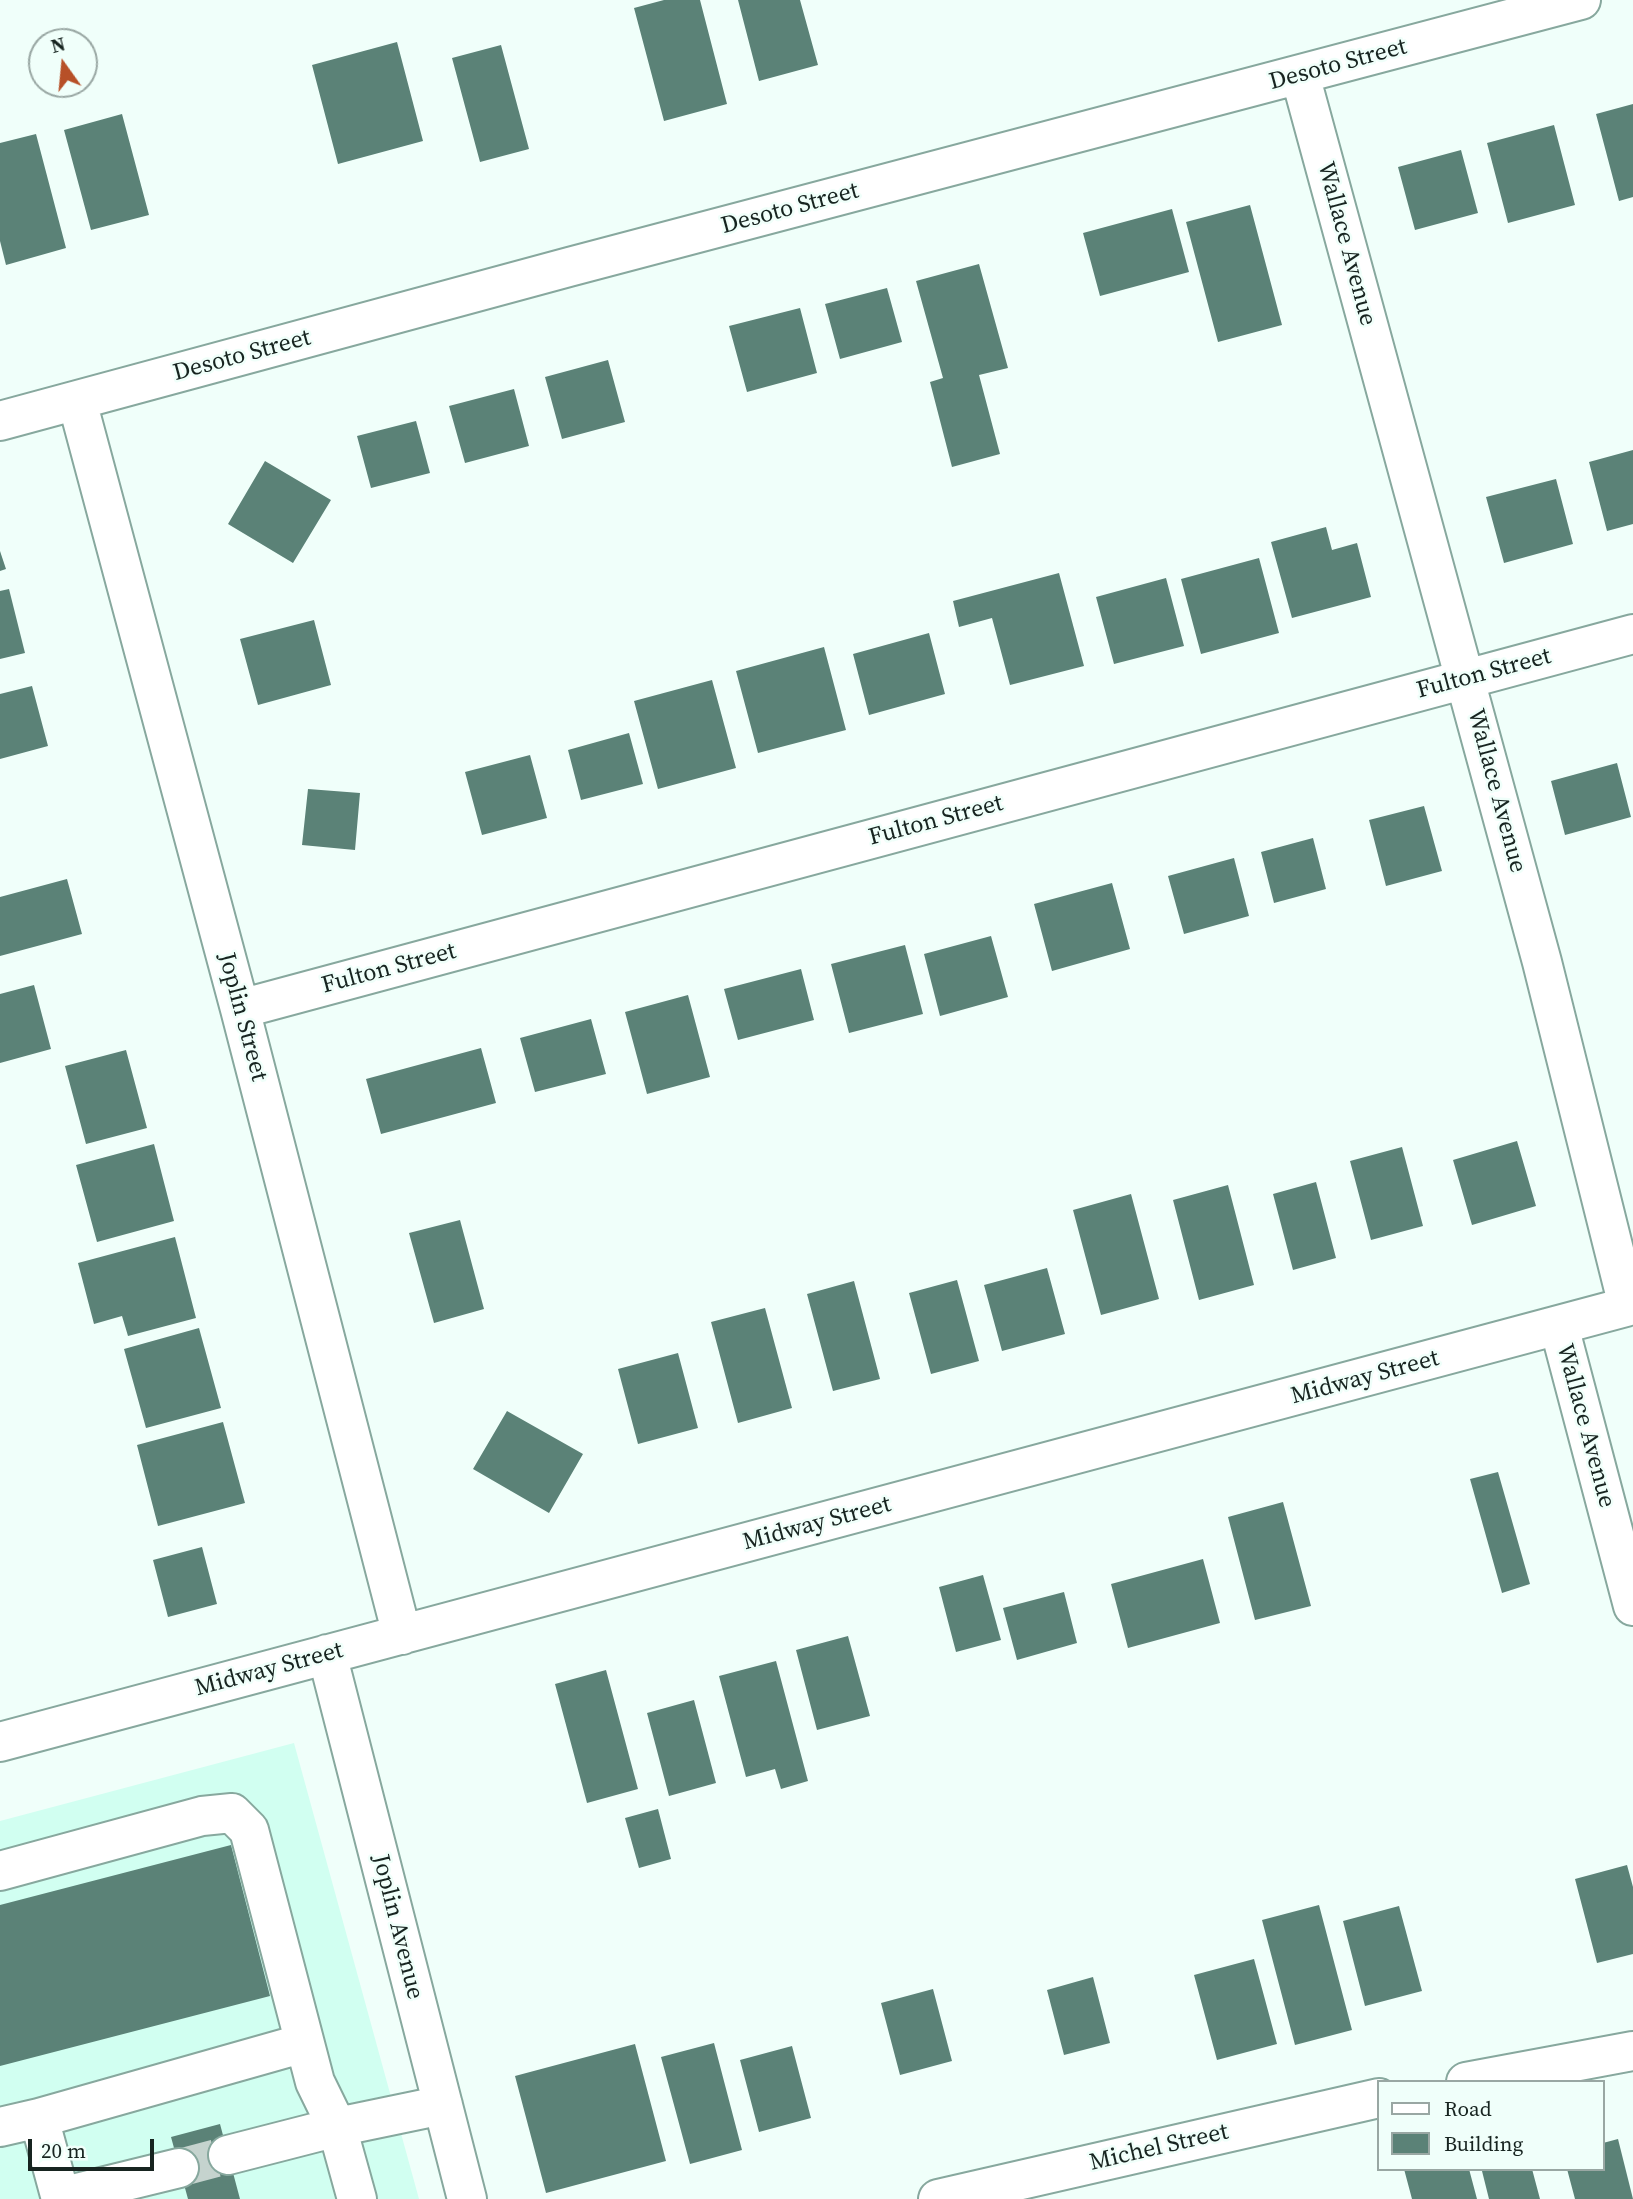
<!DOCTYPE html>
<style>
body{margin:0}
#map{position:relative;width:1633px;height:2199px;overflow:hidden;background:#f0fffa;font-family:"Source Serif 4",serif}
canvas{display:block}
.legend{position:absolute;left:1377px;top:2080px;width:228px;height:91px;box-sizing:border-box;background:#f0fffa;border:2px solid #99a7a3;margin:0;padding:9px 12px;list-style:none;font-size:21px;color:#172420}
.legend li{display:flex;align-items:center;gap:14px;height:35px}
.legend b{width:35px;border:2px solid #99a7a3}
.north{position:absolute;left:28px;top:28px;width:70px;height:70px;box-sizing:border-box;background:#f0fffa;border:2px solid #99a7a3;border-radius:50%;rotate:345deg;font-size:19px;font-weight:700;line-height:28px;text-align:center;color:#172420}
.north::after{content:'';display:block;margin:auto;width:24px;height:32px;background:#b75028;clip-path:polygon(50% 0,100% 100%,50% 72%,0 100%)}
.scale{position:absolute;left:28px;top:2139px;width:126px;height:32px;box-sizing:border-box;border:4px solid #172420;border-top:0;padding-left:9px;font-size:21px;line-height:24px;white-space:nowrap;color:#172420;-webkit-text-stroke:5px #f0fffa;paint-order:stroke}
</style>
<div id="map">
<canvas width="1633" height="2199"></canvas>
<ul class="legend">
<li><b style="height:9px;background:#fff"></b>Road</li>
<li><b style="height:19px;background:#5b8277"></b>Building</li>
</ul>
<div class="north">N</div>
<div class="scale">20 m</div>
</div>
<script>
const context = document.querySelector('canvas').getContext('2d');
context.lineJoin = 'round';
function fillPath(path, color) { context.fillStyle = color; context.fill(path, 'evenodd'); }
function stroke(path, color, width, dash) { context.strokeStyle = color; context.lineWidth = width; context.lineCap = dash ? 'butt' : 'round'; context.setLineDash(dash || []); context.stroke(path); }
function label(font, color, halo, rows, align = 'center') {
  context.font = font + ' "Source Serif 4",serif'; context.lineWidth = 5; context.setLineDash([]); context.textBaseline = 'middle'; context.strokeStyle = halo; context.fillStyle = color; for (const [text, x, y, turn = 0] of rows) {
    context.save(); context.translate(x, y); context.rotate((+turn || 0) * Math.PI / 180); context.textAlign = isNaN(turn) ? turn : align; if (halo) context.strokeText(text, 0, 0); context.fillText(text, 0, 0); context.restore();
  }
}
fillPath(new Path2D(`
 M 294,1743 L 419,2199 L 0,2199 L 0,1821 Z`), '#d1fff1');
fillPath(new Path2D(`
 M 664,0 L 700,0 L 727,104 L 664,121 L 634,8 Z
 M 738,0 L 800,0 L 818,65 L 759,81 Z
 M 397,42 L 423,141 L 338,164 L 312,65 Z
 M 501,45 L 529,149 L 480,162 L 452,58 Z
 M 1633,104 L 1633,197 L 1619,201 L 1596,114 Z
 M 122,114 L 149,215 L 91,230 L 64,130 Z
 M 1554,125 L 1575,205 L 1508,223 L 1487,143 Z
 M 36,134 L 66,248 L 6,265 L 0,241 L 0,143 Z
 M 1461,150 L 1478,213 L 1415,230 L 1398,167 Z
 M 1250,205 L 1282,325 L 1218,342 L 1186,222 Z
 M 1172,209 L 1189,272 L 1100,296 L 1083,233 Z
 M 979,264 L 1008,368 L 979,375 L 1000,454 L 952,467 L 930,382 L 943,378 L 916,281 Z
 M 887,288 L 902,342 L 840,359 L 825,304 Z
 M 800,308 L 817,373 L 747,392 L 729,326 Z
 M 608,360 L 625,422 L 562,439 L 545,377 Z
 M 514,389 L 529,446 L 465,463 L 449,406 Z
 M 416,421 L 430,473 L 371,488 L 357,436 Z
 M 1633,450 L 1633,524 L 1607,531 L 1589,462 Z
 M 265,461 L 331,500 L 293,563 L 228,524 Z
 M 1556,479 L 1573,544 L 1504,563 L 1486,497 Z
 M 1326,527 L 1332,550 L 1357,543 L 1371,597 L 1292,618 L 1271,542 Z
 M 0,551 L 6,569 L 0,571 Z
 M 1259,558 L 1279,633 L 1201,654 L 1181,579 Z
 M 1059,573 L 1084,666 L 1010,685 L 992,618 L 959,627 L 953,601 Z
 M 1166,578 L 1184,646 L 1114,664 L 1096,597 Z
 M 9,589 L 25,653 L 0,659 L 0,591 Z
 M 314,620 L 331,685 L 258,705 L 240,639 Z
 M 929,633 L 945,694 L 869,715 L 853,654 Z
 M 824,647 L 846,730 L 758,753 L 736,671 Z
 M 712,680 L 736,768 L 658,789 L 634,701 Z
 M 32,686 L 48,746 L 0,759 L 0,694 Z
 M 629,733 L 643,784 L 581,800 L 568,750 Z
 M 530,755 L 547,818 L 482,835 L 465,772 Z
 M 1617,763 L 1631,817 L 1565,835 L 1551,781 Z
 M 308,789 L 360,793 L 355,850 L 302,845 Z
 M 1424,806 L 1442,871 L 1386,886 L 1369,820 Z
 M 1313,838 L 1326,889 L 1274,903 L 1261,852 Z
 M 1234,858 L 1249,916 L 1184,934 L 1168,876 Z
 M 67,879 L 82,934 L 0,956 L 0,897 Z
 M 1112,883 L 1130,949 L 1052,971 L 1034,904 Z
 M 991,936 L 1008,997 L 940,1016 L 924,954 Z
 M 905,945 L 923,1014 L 849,1033 L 831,964 Z
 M 801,969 L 814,1020 L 738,1040 L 724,989 Z
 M 34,985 L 51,1049 L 0,1063 L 0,994 Z
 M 688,995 L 710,1077 L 647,1094 L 625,1012 Z
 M 591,1019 L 606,1074 L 535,1092 L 520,1038 Z
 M 481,1048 L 496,1103 L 381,1134 L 366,1079 Z
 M 126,1050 L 147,1128 L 86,1144 L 65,1066 Z
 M 1517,1141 L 1536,1206 L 1472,1225 L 1453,1160 Z
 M 154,1144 L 174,1221 L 97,1242 L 76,1165 Z
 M 1402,1147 L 1423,1226 L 1371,1240 L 1350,1161 Z
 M 1316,1182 L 1336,1258 L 1293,1270 L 1273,1194 Z
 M 1228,1185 L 1254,1285 L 1199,1300 L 1173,1200 Z
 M 1131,1194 L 1159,1299 L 1101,1315 L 1073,1210 Z
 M 460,1220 L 484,1309 L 434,1323 L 409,1233 Z
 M 175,1237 L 196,1318 L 128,1336 L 122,1316 L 94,1324 L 78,1263 Z
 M 1047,1268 L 1065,1334 L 1002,1351 L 984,1285 Z
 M 957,1280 L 979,1361 L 931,1374 L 909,1293 Z
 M 854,1281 L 880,1379 L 833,1391 L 807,1294 Z
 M 765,1308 L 792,1408 L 738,1423 L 711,1322 Z
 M 199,1328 L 221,1408 L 146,1428 L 124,1349 Z
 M 678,1353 L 698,1428 L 638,1444 L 618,1369 Z
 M 507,1411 L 583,1454 L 549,1513 L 473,1469 Z
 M 223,1422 L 245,1503 L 158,1526 L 137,1445 Z
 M 1498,1472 L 1530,1584 L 1502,1593 L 1470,1479 Z
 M 1283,1502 L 1311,1606 L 1255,1620 L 1228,1517 Z
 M 202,1547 L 217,1604 L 168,1617 L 153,1560 Z
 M 1203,1559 L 1220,1623 L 1128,1648 L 1111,1584 Z
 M 983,1575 L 1001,1640 L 956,1652 L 939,1587 Z
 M 1064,1592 L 1077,1643 L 1017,1660 L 1003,1608 Z
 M 848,1636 L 870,1716 L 817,1730 L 796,1650 Z
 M 776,1661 L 808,1781 L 781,1789 L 775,1769 L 746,1777 L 719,1676 Z
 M 606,1670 L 638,1789 L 587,1803 L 555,1684 Z
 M 694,1700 L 716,1783 L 669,1796 L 647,1713 Z
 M 658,1809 L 671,1859 L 639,1868 L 625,1818 Z
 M 231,1845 L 270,1996 L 0,2066 L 0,1905 Z
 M 1627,1865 L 1633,1887 L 1633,1954 L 1597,1963 L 1575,1879 Z
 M 1319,1905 L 1352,2030 L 1295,2045 L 1262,1920 Z
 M 1399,1906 L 1422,1991 L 1365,2006 L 1343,1921 Z
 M 1254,1959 L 1277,2044 L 1217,2060 L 1194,1975 Z
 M 1093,1977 L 1110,2043 L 1064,2055 L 1047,1990 Z
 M 933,1989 L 952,2061 L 900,2075 L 881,2003 Z
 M 714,2043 L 742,2150 L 690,2164 L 661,2057 Z
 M 635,2044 L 666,2161 L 546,2193 L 515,2076 Z
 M 792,2046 L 811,2118 L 759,2132 L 740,2060 Z
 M 220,2124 L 240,2199 L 188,2199 L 171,2137 Z
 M 1618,2139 L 1633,2199 L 1575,2199 L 1567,2169 L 1603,2169 L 1603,2143 Z
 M 1404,2169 L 1469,2169 L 1477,2199 L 1412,2199 Z
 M 1487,2169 L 1532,2169 L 1540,2199 L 1489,2199 L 1482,2171 Z`), '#5b8277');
stroke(new Path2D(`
 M 179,2168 L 228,2155`), '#c5d3ce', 38, [38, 19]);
const minor = new Path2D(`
 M 1300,75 L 1542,962 L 1628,1306
 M 77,401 L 240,1009 L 402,1635
 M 0,421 L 569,267 L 1581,0
 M 240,1009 L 1633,634
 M 1559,1326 L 1633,1606
 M 327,1654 L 467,2199
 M 0,1742 L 1633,1305
 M 0,1871 L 202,1816 L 232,1813 L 249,1830 L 315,2082 L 337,2127 L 357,2199
 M 1466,2082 L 1633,2051
 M 39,2118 L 61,2199
 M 0,2127 L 39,2118 L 304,2043
 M 228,2155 L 337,2127 L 443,2105
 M 61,2197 L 179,2168
 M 938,2199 L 1379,2098`);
stroke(minor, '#87a89e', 42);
stroke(minor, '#fff', 38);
label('24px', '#172420', '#f0fffa', [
 ["Desoto Street",1338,65,-15],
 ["Desoto Street",790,209,-15],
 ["Wallace Avenue",1346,244,75],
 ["Desoto Street",242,356,-15],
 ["Fulton Street",1484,674,-15],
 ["Wallace Avenue",1496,791,75],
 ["Fulton Street",936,821,-15],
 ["Fulton Street",389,969,-15],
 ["Joplin Street",242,1017,75],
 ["Midway Street",1365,1378,-15],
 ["Wallace Avenue",1585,1426,75],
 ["Midway Street",817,1524,-15],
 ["Midway Street",269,1670,-15],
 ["Joplin Avenue",397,1927,76],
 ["Michel Street",1159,2148,-13]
]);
</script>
